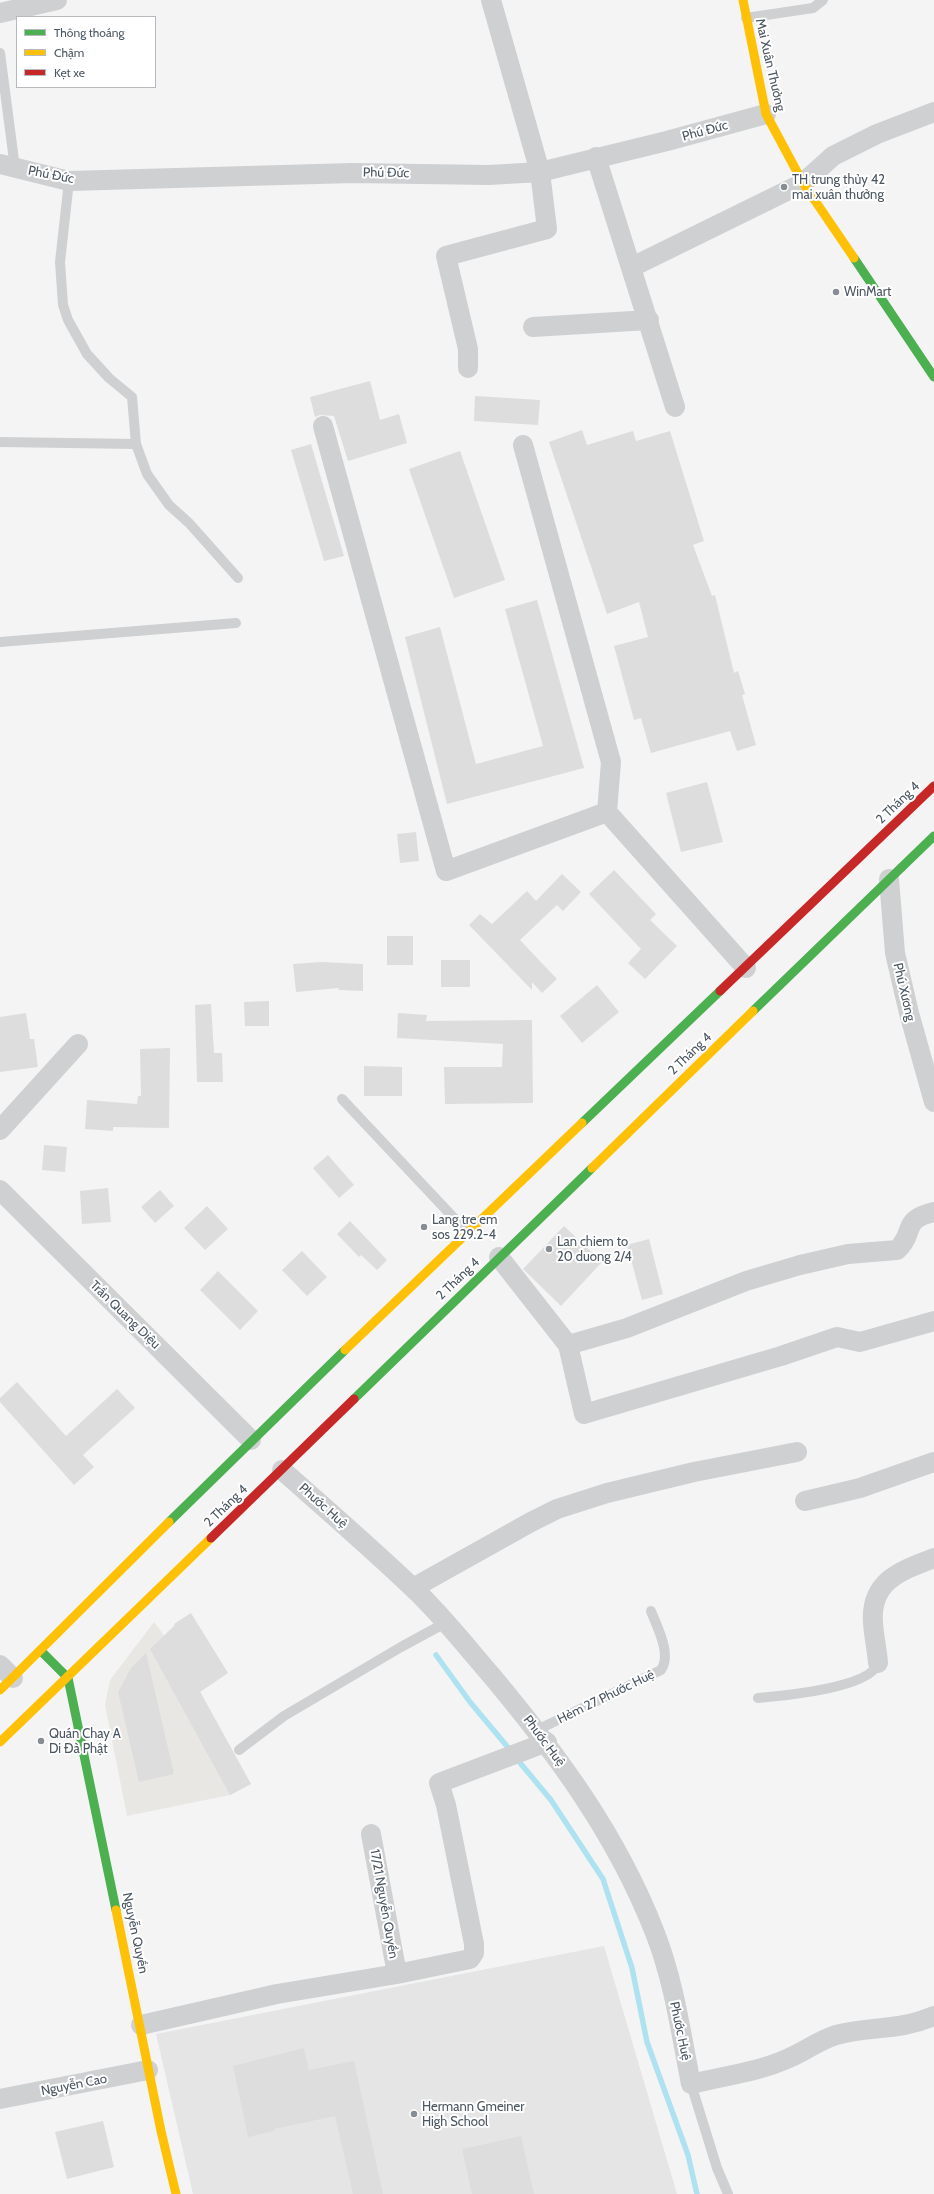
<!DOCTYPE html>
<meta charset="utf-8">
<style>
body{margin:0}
#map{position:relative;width:934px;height:2194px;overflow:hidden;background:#f4f4f4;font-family:Cabin,sans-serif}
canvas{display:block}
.legend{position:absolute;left:16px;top:16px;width:140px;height:72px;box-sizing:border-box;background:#fff;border:1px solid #b7bbc0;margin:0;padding:5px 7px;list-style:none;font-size:12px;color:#4a5661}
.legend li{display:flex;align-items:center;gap:8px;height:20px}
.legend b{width:20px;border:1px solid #b7bbc0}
</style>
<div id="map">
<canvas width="934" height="2194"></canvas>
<ul class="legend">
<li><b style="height:5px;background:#4caf50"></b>Thông thoáng</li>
<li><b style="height:5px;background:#ffc107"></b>Chậm</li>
<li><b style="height:5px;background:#c62828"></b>Kẹt xe</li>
</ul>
</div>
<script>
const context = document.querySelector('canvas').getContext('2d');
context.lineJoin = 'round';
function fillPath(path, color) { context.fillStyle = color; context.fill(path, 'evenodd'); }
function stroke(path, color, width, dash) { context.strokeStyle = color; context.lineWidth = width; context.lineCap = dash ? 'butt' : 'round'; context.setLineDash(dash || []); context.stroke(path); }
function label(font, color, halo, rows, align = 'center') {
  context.font = font + ' Cabin,sans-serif'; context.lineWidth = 4; context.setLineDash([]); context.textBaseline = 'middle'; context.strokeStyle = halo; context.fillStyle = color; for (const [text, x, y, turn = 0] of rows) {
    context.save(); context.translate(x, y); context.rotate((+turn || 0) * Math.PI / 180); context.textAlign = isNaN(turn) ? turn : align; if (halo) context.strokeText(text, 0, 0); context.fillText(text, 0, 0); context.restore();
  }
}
fillPath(new Path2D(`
 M 154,1622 L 185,1664 L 251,1784 L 230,1795 L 127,1816 L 105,1705 L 110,1680 Z`), '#e8e7e3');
fillPath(new Path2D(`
 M 604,1946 L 677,2194 L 193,2194 L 156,2034 Z`), '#e6e5e6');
stroke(new Path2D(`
 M 436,1655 L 470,1702 L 511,1751
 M 516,1758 L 551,1800 L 603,1879 L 632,1968 L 647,2042 L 688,2155 L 697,2194`), '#aee2f0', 5.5);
fillPath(new Path2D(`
 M 370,381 L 380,420 L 399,414 L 407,443 L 348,461 L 334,416 L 320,415 L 315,417 L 310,397 Z
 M 475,396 L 540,400 L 538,425 L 474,421 Z
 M 582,430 L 587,445 L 633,431 L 636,441 L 670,431 L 704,541 L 693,545 L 712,596 L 715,595 L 734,673 L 738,671 L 745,694 L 742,695 L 756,745 L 737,751 L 730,731 L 651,753 L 641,718 L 634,720 L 614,646 L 648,637 L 639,602 L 607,614 L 549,442 Z
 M 311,444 L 344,556 L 324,561 L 291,450 Z
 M 460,451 L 505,580 L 454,598 L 409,469 Z
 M 537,600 L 584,768 L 447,804 L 405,637 L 440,627 L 476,764 L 543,746 L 505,609 Z
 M 707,782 L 723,842 L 681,852 L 666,793 Z
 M 416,832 L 419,861 L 400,863 L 397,834 Z
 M 614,870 L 656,914 L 650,920 L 677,946 L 645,979 L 628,963 L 641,949 L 589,894 Z
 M 562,874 L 581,892 L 563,911 L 557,905 L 520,940 L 557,979 L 542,993 L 532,982 L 532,990 L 469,925 L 480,914 L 492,924 L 527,891 L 536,901 Z
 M 387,936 L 413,936 L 413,965 L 387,965 Z
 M 441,960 L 470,960 L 470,987 L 441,987 Z
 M 322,962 L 363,964 L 363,991 L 338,990 L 339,988 L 296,992 L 293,964 Z
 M 597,985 L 619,1012 L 582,1043 L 560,1016 Z
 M 269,1001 L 269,1026 L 245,1026 L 244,1002 Z
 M 211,1004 L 214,1053 L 222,1053 L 223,1082 L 197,1082 L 195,1005 Z
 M 26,1013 L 30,1039 L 34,1039 L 38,1067 L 0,1072 L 0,1017 Z
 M 398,1013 L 427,1015 L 426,1021 L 532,1020 L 533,1103 L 445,1104 L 444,1067 L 502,1067 L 503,1044 L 397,1038 Z
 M 170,1048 L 169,1128 L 113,1127 L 113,1131 L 85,1129 L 87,1100 L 137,1104 L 138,1096 L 141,1096 L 140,1049 Z
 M 364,1066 L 402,1067 L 402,1096 L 364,1096 Z
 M 44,1145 L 67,1147 L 65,1172 L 42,1170 Z
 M 328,1155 L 354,1185 L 339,1198 L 313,1168 Z
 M 108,1188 L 111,1222 L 82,1224 L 80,1191 Z
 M 160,1190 L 174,1206 L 155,1223 L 141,1207 Z
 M 207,1206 L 228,1229 L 205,1250 L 184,1228 Z
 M 350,1221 L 387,1260 L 377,1270 L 361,1255 L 359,1257 L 337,1234 Z
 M 564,1226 L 602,1262 L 561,1306 L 523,1269 Z
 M 649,1239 L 663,1294 L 642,1300 L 627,1245 Z
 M 302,1251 L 327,1277 L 307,1296 L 282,1270 Z
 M 218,1271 L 258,1311 L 240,1330 L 200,1290 Z
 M 17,1382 L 66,1436 L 117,1389 L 135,1408 L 83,1455 L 94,1467 L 74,1485 L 0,1402 L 0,1398 Z
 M 191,1613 L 228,1673 L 200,1692 L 251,1784 L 230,1795 L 150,1649 L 175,1625 L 174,1624 Z
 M 146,1653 L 174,1774 L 139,1782 L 118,1692 L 131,1668 Z
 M 304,2048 L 309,2070 L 354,2061 L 383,2194 L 353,2194 L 335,2116 L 274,2129 L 274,2131 L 248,2137 L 233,2066 Z
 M 103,2121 L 114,2167 L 67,2179 L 55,2132 Z
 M 521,2136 L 534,2194 L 472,2194 L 462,2149 Z`), '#ddddde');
stroke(new Path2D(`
 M 746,18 L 813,8 L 823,0
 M 0,53 L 15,168
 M 69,181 L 60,262 L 63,305 L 68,320 L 87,354 L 109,378 L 132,397 L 136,444 L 147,474 L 169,505 L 189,523 L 238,578
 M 0,442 L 136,444
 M 0,642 L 236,623
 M 342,1099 L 468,1233
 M 758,1698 C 782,1696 871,1688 878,1663
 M 537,1730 L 661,1670 C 672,1654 657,1627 651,1611
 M 239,1750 L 284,1716 L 401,1647 L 447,1622
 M 691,2084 L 717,2168 L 728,2194`), '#ced0d2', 10);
stroke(new Path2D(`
 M 0,13 L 57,0
 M 596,157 L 675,407
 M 0,164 L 69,181 L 353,173 L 489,175 L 540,172 L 667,141 L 766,114
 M 632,267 L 803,183 L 833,156 L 877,134 L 934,112
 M 533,327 L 649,320
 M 468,368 L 468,349 L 446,256 L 547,229 L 540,172 L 491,0
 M 323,426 L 446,871 L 607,812 L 746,968
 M 523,445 L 611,762 L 607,812
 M 889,879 L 895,953 L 909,1013 L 934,1102
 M 0,1130 L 78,1044
 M 0,1190 L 251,1440
 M 499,1257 L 568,1345 L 584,1414 L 781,1356 L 837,1337 L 860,1342 L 934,1321
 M 568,1345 L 627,1328 L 746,1281 L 800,1265 L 848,1254 L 897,1250 C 916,1233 900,1220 934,1212
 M 282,1470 C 326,1509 370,1547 412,1587 C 441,1614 465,1645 491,1675 C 557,1754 617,1835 655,1933 C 674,1981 681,2034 691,2084 C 723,2076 759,2072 789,2058 C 805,2051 818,2041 836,2035 C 869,2026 900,2031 934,2016
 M 805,1501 L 860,1488 L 934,1462
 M 413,1588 L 531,1522 L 557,1509 L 607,1493 L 694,1472 L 797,1452
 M 878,1663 C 877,1650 874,1637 873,1623 C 870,1581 900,1571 934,1558
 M 0,1665 L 13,1678
 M 371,1834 L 397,1974
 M 141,2025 L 277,1994 L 397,1974 L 470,1959 L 474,1953 L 474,1944 L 446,1805 L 439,1783 L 547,1742
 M 0,2099 L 148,2070`), '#ced0d2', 20);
stroke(new Path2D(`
 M 854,258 L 934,377
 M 753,1011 L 934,836
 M 582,1123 L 720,991
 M 354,1399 L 592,1168
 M 169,1522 L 345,1350
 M 41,1651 L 68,1678 L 116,1910`), '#4caf50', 9);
stroke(new Path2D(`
 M 743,0 L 766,114 L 803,183 L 854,258
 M 592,1168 L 753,1011
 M 345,1350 L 582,1123
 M 0,1690 L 169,1522
 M 0,1742 L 211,1538
 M 116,1910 L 161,2131 L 176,2194`), '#ffc107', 9);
stroke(new Path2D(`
 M 720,991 L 934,786
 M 211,1538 L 354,1399`), '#c62828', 9);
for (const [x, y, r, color] of [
 [784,187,4,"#868d94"],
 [836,292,4,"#868d94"],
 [424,1227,4,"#868d94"],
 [549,1249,4,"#868d94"],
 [41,1741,4,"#868d94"],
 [414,2114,4,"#868d94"]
]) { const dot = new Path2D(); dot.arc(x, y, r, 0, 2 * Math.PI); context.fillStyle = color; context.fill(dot); stroke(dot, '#fff', 1.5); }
label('13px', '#4a5661', '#fff', [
 ["Mai Xuân Thưởng",770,65,77],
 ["Phú Đức",705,131,-15],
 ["Phú Đức",386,173,1],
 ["Phú Đức",51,175,11],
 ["2 Tháng 4",898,803,-44],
 ["Phú Xương",904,992,77],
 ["2 Tháng 4",690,1054,-44],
 ["2 Tháng 4",458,1279,-44],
 ["Trần Quang Diệu",125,1315,44],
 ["2 Tháng 4",226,1506,-44],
 ["Phước Huệ",323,1506,42],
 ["Hẻm 27 Phước Huệ",606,1697,-26],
 ["Phước Huệ",544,1741,53],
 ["17/21 Nguyễn Quyền",384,1904,80],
 ["Nguyễn Quyền",135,1933,78],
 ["Phước Huệ",680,2031,78],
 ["Nguyễn Cao",74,2085,-11]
]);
label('13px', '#4a5661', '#fff', [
 ["TH trung thủy 42",792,180],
 ["mai xuân thưởng",792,195],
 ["WinMart",844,292],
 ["Lang tre em",432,1220],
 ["sos 229.2-4",432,1235],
 ["Lan chiem to",557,1242],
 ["20 duong 2/4",557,1257],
 ["Quán Chay A",49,1734],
 ["Di Đà Phật",49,1749],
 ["Hermann Gmeiner",422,2107],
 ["High School",422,2122]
], 'left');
</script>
